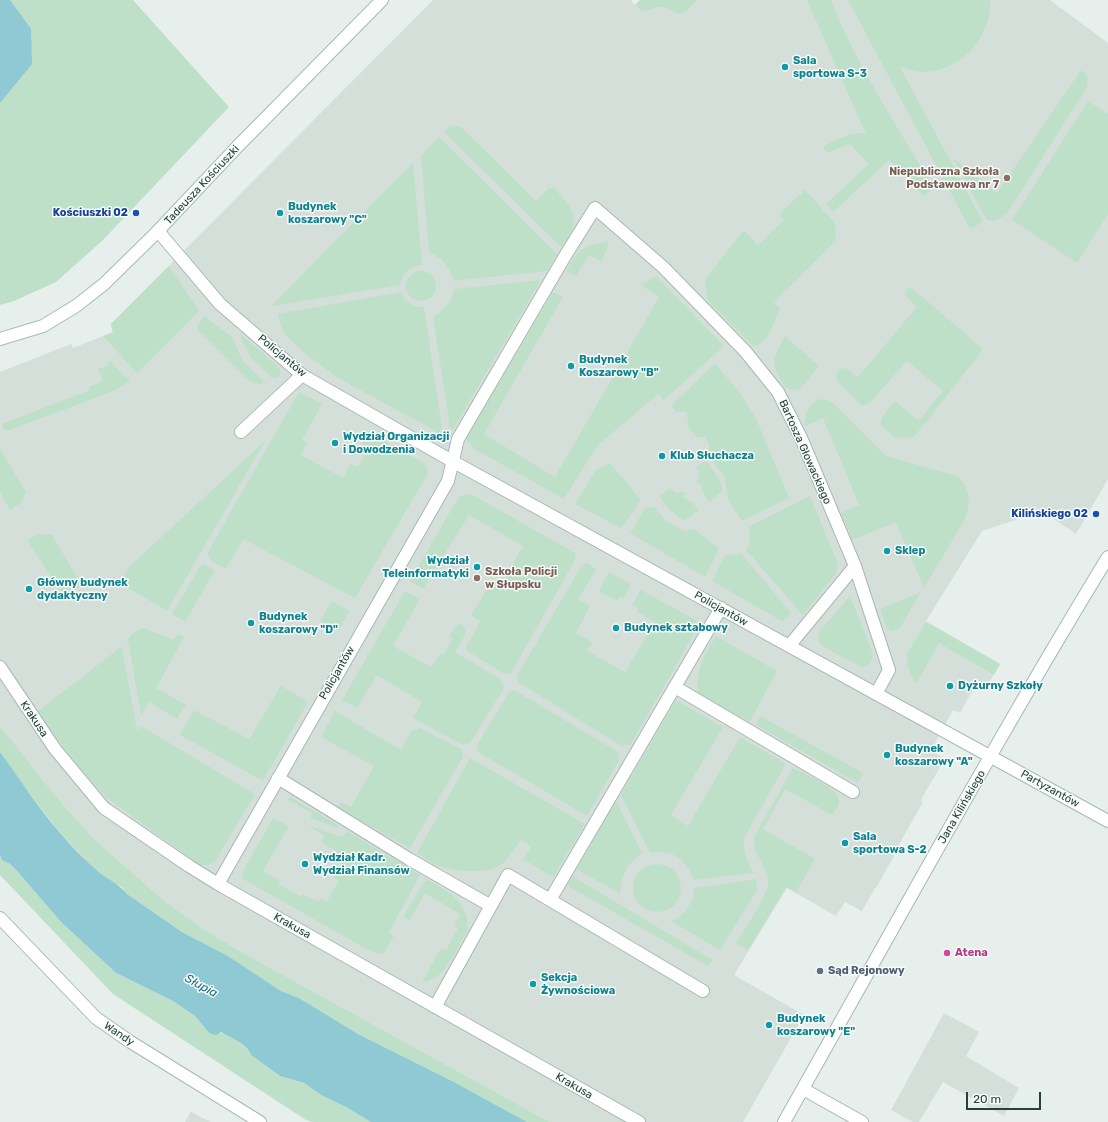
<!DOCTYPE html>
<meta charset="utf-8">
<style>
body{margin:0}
#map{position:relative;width:1108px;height:1122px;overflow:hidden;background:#e6efeb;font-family:Rubik,sans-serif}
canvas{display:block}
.scale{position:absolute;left:966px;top:1092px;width:75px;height:18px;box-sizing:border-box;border:2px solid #24423a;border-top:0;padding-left:5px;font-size:12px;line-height:14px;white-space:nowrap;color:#24423a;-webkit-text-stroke:3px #f7fbf9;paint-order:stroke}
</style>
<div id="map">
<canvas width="1108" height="1122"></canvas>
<div class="scale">20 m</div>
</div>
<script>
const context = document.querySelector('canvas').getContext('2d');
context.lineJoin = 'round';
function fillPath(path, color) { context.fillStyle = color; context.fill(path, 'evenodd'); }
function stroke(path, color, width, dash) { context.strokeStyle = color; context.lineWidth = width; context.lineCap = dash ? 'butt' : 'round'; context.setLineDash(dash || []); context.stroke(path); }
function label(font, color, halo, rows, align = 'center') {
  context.font = font + ' Rubik,sans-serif'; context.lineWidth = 3; context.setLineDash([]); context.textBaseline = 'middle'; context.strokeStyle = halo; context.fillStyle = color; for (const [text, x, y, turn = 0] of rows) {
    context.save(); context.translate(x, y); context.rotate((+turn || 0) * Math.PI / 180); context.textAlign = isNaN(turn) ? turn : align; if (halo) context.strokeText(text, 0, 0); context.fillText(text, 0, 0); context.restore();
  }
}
fillPath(new Path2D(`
 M 433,0 L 631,0 L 635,5 L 640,0 L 1050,0 L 1108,43 L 1108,479 L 1076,534 L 1042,511 L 982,531 L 926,621 L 1000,664 L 987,686 L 978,681 L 960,713 L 953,710 L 931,751 L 945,759 L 923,796 L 921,801 L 923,802 L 893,855 L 894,856 L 876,888 L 875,888 L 862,911 L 845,902 L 836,916 L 787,888 L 734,975 L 804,1015 L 743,1122 L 550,1122 L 247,955 L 200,927 L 162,899 L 93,838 L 54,794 L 0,727 L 0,372 L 71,344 L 73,348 L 113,332 L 111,324 Z
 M 944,1013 L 979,1032 L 966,1056 L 1019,1088 L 1004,1116 L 943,1082 L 919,1122 L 913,1122 L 891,1110 Z
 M 191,1111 L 191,1112 L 211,1122 L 185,1122 Z`), '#d4dfda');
fillPath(new Path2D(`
 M 0,0 L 133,0 L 229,107 L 102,241 L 56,282 L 14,301 L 0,305 Z
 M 640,0 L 697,0 C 691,6 683,18 674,12 C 671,10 667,7 663,7 C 656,6 650,11 642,11 L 635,5 Z
 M 807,0 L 831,0 C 857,67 898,126 933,188 L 924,196 L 889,160 L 833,212 L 826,204 L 869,164 L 850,144 L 829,152 L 827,152 L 824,149 L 824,146 C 837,140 853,130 866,134 Z
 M 848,0 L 990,0 C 992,38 960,73 921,72 C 913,71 906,68 900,67 L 983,222 L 970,229 Z
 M 1081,70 L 1088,77 L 1087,87 L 1008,212 C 1002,218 994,223 986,219 L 954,159 L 997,193 Z
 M 1088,101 L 1108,114 L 1108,214 L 1077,263 L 1012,220 Z
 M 450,126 L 458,126 L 462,128 L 536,201 L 549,188 L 554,188 C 564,199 579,212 572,230 C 569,236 565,241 561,247 L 444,132 Z
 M 439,137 L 557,254 L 547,271 L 453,281 C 450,266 442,258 429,252 L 421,156 Z
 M 413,163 L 422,265 C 410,267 402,273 400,285 L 273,306 L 272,305 Z
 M 805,190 L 835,223 L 836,241 L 774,302 L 780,308 C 775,319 767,348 753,346 L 707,300 L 705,279 L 744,230 L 758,245 L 784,220 L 779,214 Z
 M 609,242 L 602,262 L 589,255 L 576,276 L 566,271 C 580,248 582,245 609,242 Z
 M 169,266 L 199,311 L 137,373 L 103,336 L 113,332 L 111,324 Z
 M406 286a15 15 0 1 1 30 0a15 15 0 1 1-30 0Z
 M 656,276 L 724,346 L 664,400 L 658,394 L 597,446 L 564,499 L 476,450 L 466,439 L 553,292 L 563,297 L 484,434 L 555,477 L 659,297 L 641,285 Z
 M 541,280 L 453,429 L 450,428 L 433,317 C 445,310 451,303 454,289 Z
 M 908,288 L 912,288 L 983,349 L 928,420 L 914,436 L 911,438 L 895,438 L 881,425 L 881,420 L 883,416 L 895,401 L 918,421 L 943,391 L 907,361 L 871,401 L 868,404 L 861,405 L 838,382 L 836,375 L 841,368 C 848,367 852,373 858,377 L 917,307 L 906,296 L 905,293 Z
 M 401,292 C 406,302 413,308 424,307 L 442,428 L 439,433 L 338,378 L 301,350 L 285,335 L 280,324 L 278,314 Z
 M 204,316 L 233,338 L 242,360 L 265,383 C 258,385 255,384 249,381 L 198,330 L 198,324 Z
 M 239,333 L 277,365 L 280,370 L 280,375 L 277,378 L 272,378 L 250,357 Z
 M 785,336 L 819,366 L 801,388 C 787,395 783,384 778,374 C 776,370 774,366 774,362 C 775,353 781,344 785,336 Z
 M 110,361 L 130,381 L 111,392 L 7,431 L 3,428 L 2,424 L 90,390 L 89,387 L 103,381 L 98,369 L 108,366 Z
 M 715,363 L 740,393 L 755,416 L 789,498 L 742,521 L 729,502 L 724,476 L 710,458 L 711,455 L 708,451 C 710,445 709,442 704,437 L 697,437 L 687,425 L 688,416 L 685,412 L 676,412 L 671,406 Z
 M 299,392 L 322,404 L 302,440 L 307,442 L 301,455 L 343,478 L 350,464 L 358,467 L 369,448 L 362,443 L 368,432 L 422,462 L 427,467 L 427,475 L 355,598 L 243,539 L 226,569 L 212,561 L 208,556 L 208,552 Z
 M 821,399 L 827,400 L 833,403 L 882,452 L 887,456 L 956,476 C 970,487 971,501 966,517 L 924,588 L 896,522 L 852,540 L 841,513 L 859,505 L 823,418 L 805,426 C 804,413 809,403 821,399 Z
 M 265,441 L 167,611 L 128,588 C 123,582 123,574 128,568 Z
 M 0,449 L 26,492 L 21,503 L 10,510 L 0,492 Z
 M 706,460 L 719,479 L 723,490 L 710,502 C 703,496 703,488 699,482 L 698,484 L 696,482 C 700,478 701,472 696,468 Z
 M 610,463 L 641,500 L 621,528 L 575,504 L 596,470 Z
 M 670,488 L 675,493 L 684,492 L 685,494 L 683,495 L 684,498 L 693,503 L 699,510 L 684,521 L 670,510 L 659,496 Z
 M 468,494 L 473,495 L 575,553 L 575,560 L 511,673 L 505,674 L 467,651 L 466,646 L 479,624 L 480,621 L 471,615 L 492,581 L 501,585 L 523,546 L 469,515 L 423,589 L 410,581 L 458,498 L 461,496 Z
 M 810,496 L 836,559 L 838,569 L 835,575 L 803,615 L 746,550 C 751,541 751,536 748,527 Z
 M 646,507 L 654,507 L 666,521 L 684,531 L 694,529 L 719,549 L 705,577 L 630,533 Z
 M 39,534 L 52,535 L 80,582 L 79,586 L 65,597 L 53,580 L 27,540 Z
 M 741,553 L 791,613 L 785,619 L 782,621 L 778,619 L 712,581 L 726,554 L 733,555 Z
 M 587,563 L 596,569 L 578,600 L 590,606 L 576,633 L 592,642 L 587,651 L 625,672 L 655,622 L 637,612 L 638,608 L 632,605 L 641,590 L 694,619 L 697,623 L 697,627 L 671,675 L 630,745 L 622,746 L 519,683 L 517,678 L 518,674 L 582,565 Z
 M 204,564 L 215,570 L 185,622 L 172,614 L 199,568 Z
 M 609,572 L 631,584 L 623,599 L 619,597 L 617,601 L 599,591 Z
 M 405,591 L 420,599 L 393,646 L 431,667 L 441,653 L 444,654 L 453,638 L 449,636 L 459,623 C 473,629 460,643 455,652 L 501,679 L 504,688 L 470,743 L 463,745 L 413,718 L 422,702 L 377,675 L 357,708 L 342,700 Z
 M 921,592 L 900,628 L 892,631 L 887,629 L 880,609 Z
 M 850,596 L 873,654 L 871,662 L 867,666 L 861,667 L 824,647 C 819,644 817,638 819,632 Z
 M 332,601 L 349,611 L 338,631 L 320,621 Z
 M 926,622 L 1000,664 L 994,675 L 939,643 L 916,684 C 910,674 905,663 908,652 Z
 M 144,628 L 174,640 L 177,634 L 184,637 L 156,688 L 186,705 L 177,719 L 149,702 L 141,716 L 128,640 C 132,633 136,630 144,628 Z
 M 716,636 L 777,671 L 750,721 L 745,720 L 698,693 C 696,668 704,656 716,636 Z
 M 122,646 L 137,731 L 141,726 L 255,794 L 216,860 L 209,865 L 200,865 L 108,799 L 81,769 L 37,712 Z
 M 281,686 L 308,702 L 263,781 L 180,735 L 194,710 L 249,739 Z
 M 514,690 L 618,752 L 620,758 L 587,816 L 478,752 L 477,745 L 509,692 Z
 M 676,700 L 723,727 L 671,815 L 688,826 L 740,737 L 786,764 L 745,836 C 741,850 748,860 753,873 L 694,880 C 686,859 673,849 650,853 L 621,795 Z
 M 335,711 L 401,750 L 411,731 L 420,728 L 461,749 L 463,757 L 410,848 L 338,808 L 341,802 L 351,807 L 374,766 L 321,737 Z
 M 760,716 L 863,773 L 858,783 L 756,725 Z
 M 0,726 L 54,794 L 93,838 L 162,899 L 200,927 L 247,955 L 550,1122 L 527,1122 L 454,1082 L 358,1034 L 299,998 L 281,991 L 228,956 L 182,932 L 127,894 L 122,887 L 110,881 L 92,866 L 61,834 L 25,788 L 0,752 Z
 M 470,758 L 585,824 L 553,877 L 523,859 L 531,847 L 521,839 C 515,848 510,857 502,864 C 491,874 458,872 445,868 C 435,865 426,859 417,853 Z
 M 793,768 C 803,773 839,788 839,801 C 839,806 835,811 832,815 L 785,789 L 763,829 L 815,859 L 796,892 L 786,887 L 748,950 L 736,943 C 744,930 766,898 768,885 C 771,866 749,854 755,835 Z
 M 290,797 L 338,825 L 338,828 L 313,819 L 310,817 L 312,813 L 288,800 Z
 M 616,801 L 642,853 C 627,864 620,876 620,894 L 577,869 Z
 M 273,818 L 289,826 L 263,871 L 280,881 L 278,884 L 301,897 L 303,894 L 318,902 L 321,898 L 327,901 L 339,881 L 333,877 L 345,857 L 321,842 L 324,836 L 308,825 L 342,837 L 347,831 L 420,875 L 389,932 L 394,936 L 384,953 L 380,954 L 372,952 L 243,879 L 242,873 Z
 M 0,855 L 2,860 L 10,864 L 18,872 L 61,922 L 116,973 L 173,1001 L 195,1016 L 209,1033 C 213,1033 218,1031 221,1033 C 230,1035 248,1047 251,1055 L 280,1076 L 304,1083 L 321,1095 L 346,1107 L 371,1122 L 313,1122 L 306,1120 L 113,994 L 0,875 Z
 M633 888a24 24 0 1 1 48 0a24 24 0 1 1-48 0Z
 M 572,876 L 713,960 L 708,966 L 568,886 Z
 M 426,879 C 441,887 458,895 465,912 C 467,917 469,925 467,930 C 465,936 461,941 458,947 C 450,961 441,981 422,982 L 441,948 L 446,950 L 458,928 L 454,926 L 460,914 L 425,893 L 410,920 L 403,917 Z
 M 756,879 L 757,890 L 720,950 L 671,921 C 686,916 692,903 695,888 Z`), '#bfe0c8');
fillPath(new Path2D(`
 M 0,0 L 10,0 L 31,29 L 32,64 L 0,103 Z
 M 0,752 C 20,779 38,808 61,834 C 73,848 86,861 100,873 C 109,880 120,885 127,894 L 182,932 L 228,956 L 281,991 L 299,998 L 358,1034 L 454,1082 L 527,1122 L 371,1122 L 346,1107 L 321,1095 L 304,1083 L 280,1076 L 251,1055 C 247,1044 231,1038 221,1032 L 216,1035 L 209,1033 L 195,1016 L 173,1001 L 116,973 L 61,922 L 18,872 L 10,864 L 2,860 L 0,855 Z`), '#8ec9d4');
const minor = new Path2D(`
 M 158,231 L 220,304 L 302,375 L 452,461 L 1108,821
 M 241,432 L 302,375
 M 855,566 L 889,670 L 876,694
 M 0,667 L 55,749 L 104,808 L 189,866 L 218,884 L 639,1122
 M 675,687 L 853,792
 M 278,778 L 409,859 L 491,906
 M 218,884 L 448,481 L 458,439 L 565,256 L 595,208 L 663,267 L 745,351 L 778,392 L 802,440 L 855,566 L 789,646
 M 550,900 L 721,608
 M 0,918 L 96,1018 L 129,1041 L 260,1122
 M 435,1007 L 508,875 L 703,991
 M 803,1089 L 862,1122`);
const tertiary = new Path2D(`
 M 784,1122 C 891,933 995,742 1108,557`);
const secondary = new Path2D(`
 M 0,339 L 43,326 L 76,306 L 104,284 L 155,234 L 238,146 L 382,0`);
stroke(minor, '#a8b8b2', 14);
stroke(tertiary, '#a8b8b2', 14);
stroke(secondary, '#a4bbb3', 14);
stroke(minor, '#fff', 12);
stroke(tertiary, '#fff', 12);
stroke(secondary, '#fff', 12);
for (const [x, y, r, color] of [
 [785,67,4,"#0f9aa8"],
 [1007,178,4,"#8d6e63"],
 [136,213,4,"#1a4fb4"],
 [280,213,4,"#0f9aa8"],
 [571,366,4,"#0f9aa8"],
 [335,443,4,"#0f9aa8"],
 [662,456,4,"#0f9aa8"],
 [1096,514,4,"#1a4fb4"],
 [887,551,4,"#0f9aa8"],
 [477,567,4,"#0f9aa8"],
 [477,578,4,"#8d6e63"],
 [29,589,4,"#0f9aa8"],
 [251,623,4,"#0f9aa8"],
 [616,628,4,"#0f9aa8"],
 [950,686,4,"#0f9aa8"],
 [887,755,4,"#0f9aa8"],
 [845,843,4,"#0f9aa8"],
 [305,864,4,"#0f9aa8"],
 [947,953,4,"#d1479c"],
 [820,971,4,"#5c6f8a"],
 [533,984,4,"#0f9aa8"],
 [769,1025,4,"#0f9aa8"]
]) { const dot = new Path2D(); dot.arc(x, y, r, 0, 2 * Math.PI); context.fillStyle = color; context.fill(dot); stroke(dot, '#f7fbf9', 1.5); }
label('bold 11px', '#0d838f', '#f7fbf9', [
 ["Sala",793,61],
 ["sportowa S-3",793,74],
 ["Budynek",288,207],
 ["koszarowy \"C\"",288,220],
 ["Budynek",579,360],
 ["Koszarowy \"B\"",579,373],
 ["Wydział Organizacji",343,437],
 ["i Dowodzenia",343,450],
 ["Klub Słuchacza",670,456],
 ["Sklep",895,551],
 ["Wydział",469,561,"right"],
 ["Teleinformatyki",469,574,"right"],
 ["Główny budynek",37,583],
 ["dydaktyczny",37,596],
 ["Budynek",259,617],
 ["koszarowy \"D\"",259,630],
 ["Budynek sztabowy",624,628],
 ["Dyżurny Szkoły",958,686],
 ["Budynek",895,749],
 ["koszarowy \"A\"",895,762],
 ["Sala",853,837],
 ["sportowa S-2",853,850],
 ["Wydział Kadr.",313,858],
 ["Wydział Finansów",313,871],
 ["Sekcja",541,978],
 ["Żywnościowa",541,991],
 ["Budynek",777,1019],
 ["koszarowy \"E\"",777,1032]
], 'left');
label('bold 11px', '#785e54', '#f7fbf9', [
 ["Niepubliczna Szkoła",999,172],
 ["Podstawowa nr 7",999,185],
 ["Szkoła Policji",485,572,"left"],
 ["w Słupsku",485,585,"left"]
], 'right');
label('11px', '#24423a', '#f7fbf9', [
 ["Tadeusza Kościuszki",202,185,-47],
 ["Policjantów",282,356,40],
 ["Bartosza Głowackiego",805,452,66],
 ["Policjantów",721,609,29],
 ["Policjantów",337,673,-60],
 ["Krakusa",34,719,56],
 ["Partyzantów",1050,789,29],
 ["Jana Kilińskiego",962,807,-60],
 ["Krakusa",292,926,29],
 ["Wandy",119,1034,34],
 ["Krakusa",574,1086,30]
]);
label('bold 11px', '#164399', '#f7fbf9', [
 ["Kościuszki 02",128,213],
 ["Kilińskiego 02",1088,514]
], 'right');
label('bold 11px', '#b23c85', '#f7fbf9', [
 ["Atena",955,953]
], 'left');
label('bold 11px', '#4e5e75', '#f7fbf9', [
 ["Sąd Rejonowy",828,971]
], 'left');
label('italic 12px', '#1c6f80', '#f7fbf9', [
 ["Słupia",201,986,29]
]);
</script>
